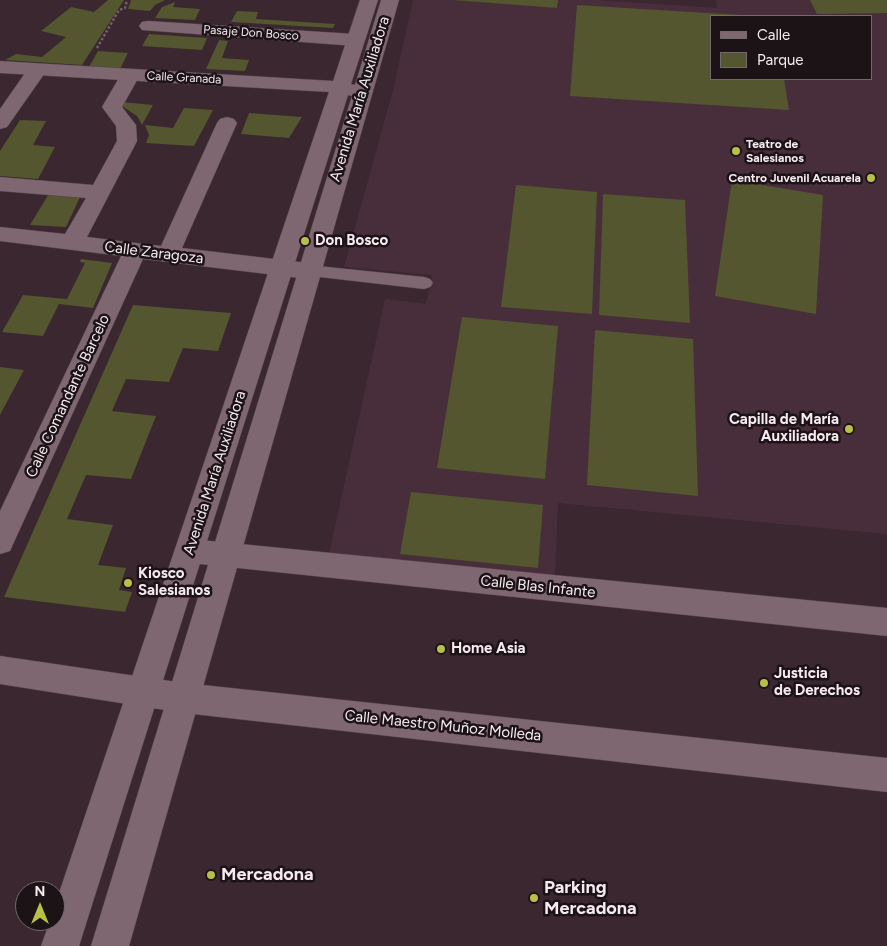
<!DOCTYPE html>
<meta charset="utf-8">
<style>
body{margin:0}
#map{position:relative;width:887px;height:946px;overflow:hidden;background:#3a2730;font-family:Figtree,sans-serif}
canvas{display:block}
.legend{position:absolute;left:710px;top:15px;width:162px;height:65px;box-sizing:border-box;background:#1c1317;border:1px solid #73696d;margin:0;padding:6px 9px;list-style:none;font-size:15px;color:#f6e9ef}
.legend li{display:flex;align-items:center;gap:10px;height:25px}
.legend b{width:25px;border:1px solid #73696d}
.north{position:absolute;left:15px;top:881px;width:50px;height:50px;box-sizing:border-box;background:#1c1317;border:1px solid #73696d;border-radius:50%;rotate:0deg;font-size:14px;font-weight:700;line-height:20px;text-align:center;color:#f6e9ef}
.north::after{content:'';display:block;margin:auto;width:18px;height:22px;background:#bac045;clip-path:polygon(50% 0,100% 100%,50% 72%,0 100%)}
</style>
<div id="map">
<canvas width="887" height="946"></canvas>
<ul class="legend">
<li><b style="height:6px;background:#7e6771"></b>Calle</li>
<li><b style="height:14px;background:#53562e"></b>Parque</li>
</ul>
<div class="north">N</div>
</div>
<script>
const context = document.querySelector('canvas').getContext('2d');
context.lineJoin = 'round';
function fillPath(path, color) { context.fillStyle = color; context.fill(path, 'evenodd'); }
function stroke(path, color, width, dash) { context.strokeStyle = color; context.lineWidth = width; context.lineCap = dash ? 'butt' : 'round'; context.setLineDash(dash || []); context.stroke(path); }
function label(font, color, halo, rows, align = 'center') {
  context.font = font + ' Figtree,sans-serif'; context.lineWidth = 5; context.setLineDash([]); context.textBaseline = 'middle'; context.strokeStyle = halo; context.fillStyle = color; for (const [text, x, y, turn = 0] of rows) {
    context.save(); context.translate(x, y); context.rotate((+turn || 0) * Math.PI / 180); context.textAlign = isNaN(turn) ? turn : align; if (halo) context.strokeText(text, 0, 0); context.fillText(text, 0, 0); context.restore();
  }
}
fillPath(new Path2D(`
 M 413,0 L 596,0 L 717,8 L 716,0 L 887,0 L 887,534 L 558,503 L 555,576 L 329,554 L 385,299 L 426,304 L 432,275 L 344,267 L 393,90 ZM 711,16 L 871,16 L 871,79 L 711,79 Z`), '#482e3b');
fillPath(new Path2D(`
 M 108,0 L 124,0 L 82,65 L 5,60 L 16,54 L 42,57 L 66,37 L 41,31 L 71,7 L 94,12 Z
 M 131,0 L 165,0 L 155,5 L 150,11 L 128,9 Z
 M 453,0 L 558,0 L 557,8 Z
 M 810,0 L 887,0 L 887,13 L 817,14 Z
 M 175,2 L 173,7 L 200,9 L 195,20 L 155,18 L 162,7 Z
 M 577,5 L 757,16 L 711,16 L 711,79 L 784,79 L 789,110 L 570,96 Z
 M 237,11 L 258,12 L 256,19 L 335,24 L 333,28 L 231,22 Z
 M 149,34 L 207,38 L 202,50 L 142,46 Z
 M 219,40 L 228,41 L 222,58 L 249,60 L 245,71 L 206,69 Z
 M 98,51 L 128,53 L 120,69 L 89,67 Z
 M 122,102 L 153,105 L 142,125 L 137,116 L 119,104 Z
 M 184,108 L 213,110 L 194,146 L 146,143 L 149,135 L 145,125 L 173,128 Z
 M 249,113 L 302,117 L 289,138 L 241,134 Z
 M 20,120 L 46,121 L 33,145 L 55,147 L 38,179 L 0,176 L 0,151 Z
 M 732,180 L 823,195 L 816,314 L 715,296 Z
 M 516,185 L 597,192 L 592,314 L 501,307 Z
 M 50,192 L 82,193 L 66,227 L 30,225 Z
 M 603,194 L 685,200 L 690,323 L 599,315 Z
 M 81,259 L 112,263 L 93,308 L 59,304 L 43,336 L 2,332 L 23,295 L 67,299 L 85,263 L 80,262 Z
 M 133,305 L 231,313 L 218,351 L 183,348 L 169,382 L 126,379 L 112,411 L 156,416 L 131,479 L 86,475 L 67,519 L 113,525 L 98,565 L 126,568 L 119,590 L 132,592 L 125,612 L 4,597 Z
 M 462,317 L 558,326 L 545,479 L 437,468 Z
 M 595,330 L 693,339 L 698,496 L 587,485 Z
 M 0,367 L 24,370 L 0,415 Z
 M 411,492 L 543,505 L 538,568 L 400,554 Z`), '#53562e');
const lane = new Path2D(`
 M 308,265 L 424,277 L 430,279 L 433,283 L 430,287 L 424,289 L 302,275 L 300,271 L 302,267 Z`);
const street = new Path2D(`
 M 148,21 L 355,34 L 362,36 L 364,40 L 362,44 L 355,46 L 142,30 L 139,26 L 142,22 Z
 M 37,64 L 44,66 L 47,70 L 7,127 L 0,129 L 0,109 L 30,66 Z
 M 130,69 L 137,71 L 140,75 L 122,107 L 136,125 L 137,141 L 87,237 L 161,246 L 217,123 L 220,119 L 227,117 L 234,119 L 237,123 L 182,248 L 308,263 L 316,265 L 320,271 L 316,277 L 308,279 L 143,259 L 14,542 L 10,551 L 0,554 L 0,511 L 121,256 L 0,241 L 0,227 L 65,234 L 86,198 L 0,191 L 0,177 L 93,185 L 117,141 L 116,126 L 102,107 L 123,71 Z
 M 190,539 L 887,608 L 887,636 L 190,563 L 180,560 L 175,551 L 180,542 Z
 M 0,656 L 184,683 L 887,758 L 887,792 L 184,713 L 0,684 Z`);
const secondary = new Path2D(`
 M 360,0 L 378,0 L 351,84 L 355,85 L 381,0 L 399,0 L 129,946 L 91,946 L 352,96 L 348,95 L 79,946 L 41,946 L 50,921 L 55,921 L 55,905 L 329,92 L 0,73 L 0,61 L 333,81 Z`);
stroke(lane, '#54434c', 1);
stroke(street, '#54434c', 1);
stroke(secondary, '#54434c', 1);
stroke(new Path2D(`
 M 97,48 L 119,10 L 125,8 L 127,0`), '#736169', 2.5, [2.5, 2]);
fillPath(lane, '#7e6771');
fillPath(street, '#7e6771');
fillPath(secondary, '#7e6771');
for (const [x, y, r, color] of [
 [736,151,5,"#bac045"],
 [871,178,5,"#bac045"],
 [305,241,5,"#bac045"],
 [849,429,5,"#bac045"],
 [128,583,5,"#bac045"],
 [441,649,5,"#bac045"],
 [764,683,5,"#bac045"],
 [211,875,5,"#bac045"],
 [534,898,5,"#bac045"]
]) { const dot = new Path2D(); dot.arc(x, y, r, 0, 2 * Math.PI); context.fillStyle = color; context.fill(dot); stroke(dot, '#1c1317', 2); }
label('12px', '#f6e9ef', '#1c1317', [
 ["Pasaje Don Bosco",251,33,4],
 ["Calle Granada",184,78,3]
]);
label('bold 12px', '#f6e9ef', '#1c1317', [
 ["Teatro de",746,144],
 ["Salesianos",746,158],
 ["Centro Juvenil Acuarela",861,178,"right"]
], 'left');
label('15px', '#f6e9ef', '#1c1317', [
 ["Avenida María Auxiliadora",360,99,-73],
 ["Calle Zaragoza",154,253,7],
 ["Calle Comandante Barcelo",68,396,-65],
 ["Avenida María Auxiliadora",215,473,-72],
 ["Calle Blas Infante",538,587,6],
 ["Calle Maestro Muñoz Molleda",443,726,6]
]);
label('bold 15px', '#f6e9ef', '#1c1317', [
 ["Don Bosco",315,241],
 ["Capilla de María",839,420,"right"],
 ["Auxiliadora",839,437,"right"],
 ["Kiosco",138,574],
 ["Salesianos",138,591],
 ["Home Asia",451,649],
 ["Justicia",774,674],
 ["de Derechos",774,691]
], 'left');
label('bold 18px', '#f6e9ef', '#1c1317', [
 ["Mercadona",221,875],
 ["Parking",544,888],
 ["Mercadona",544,909]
], 'left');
</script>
